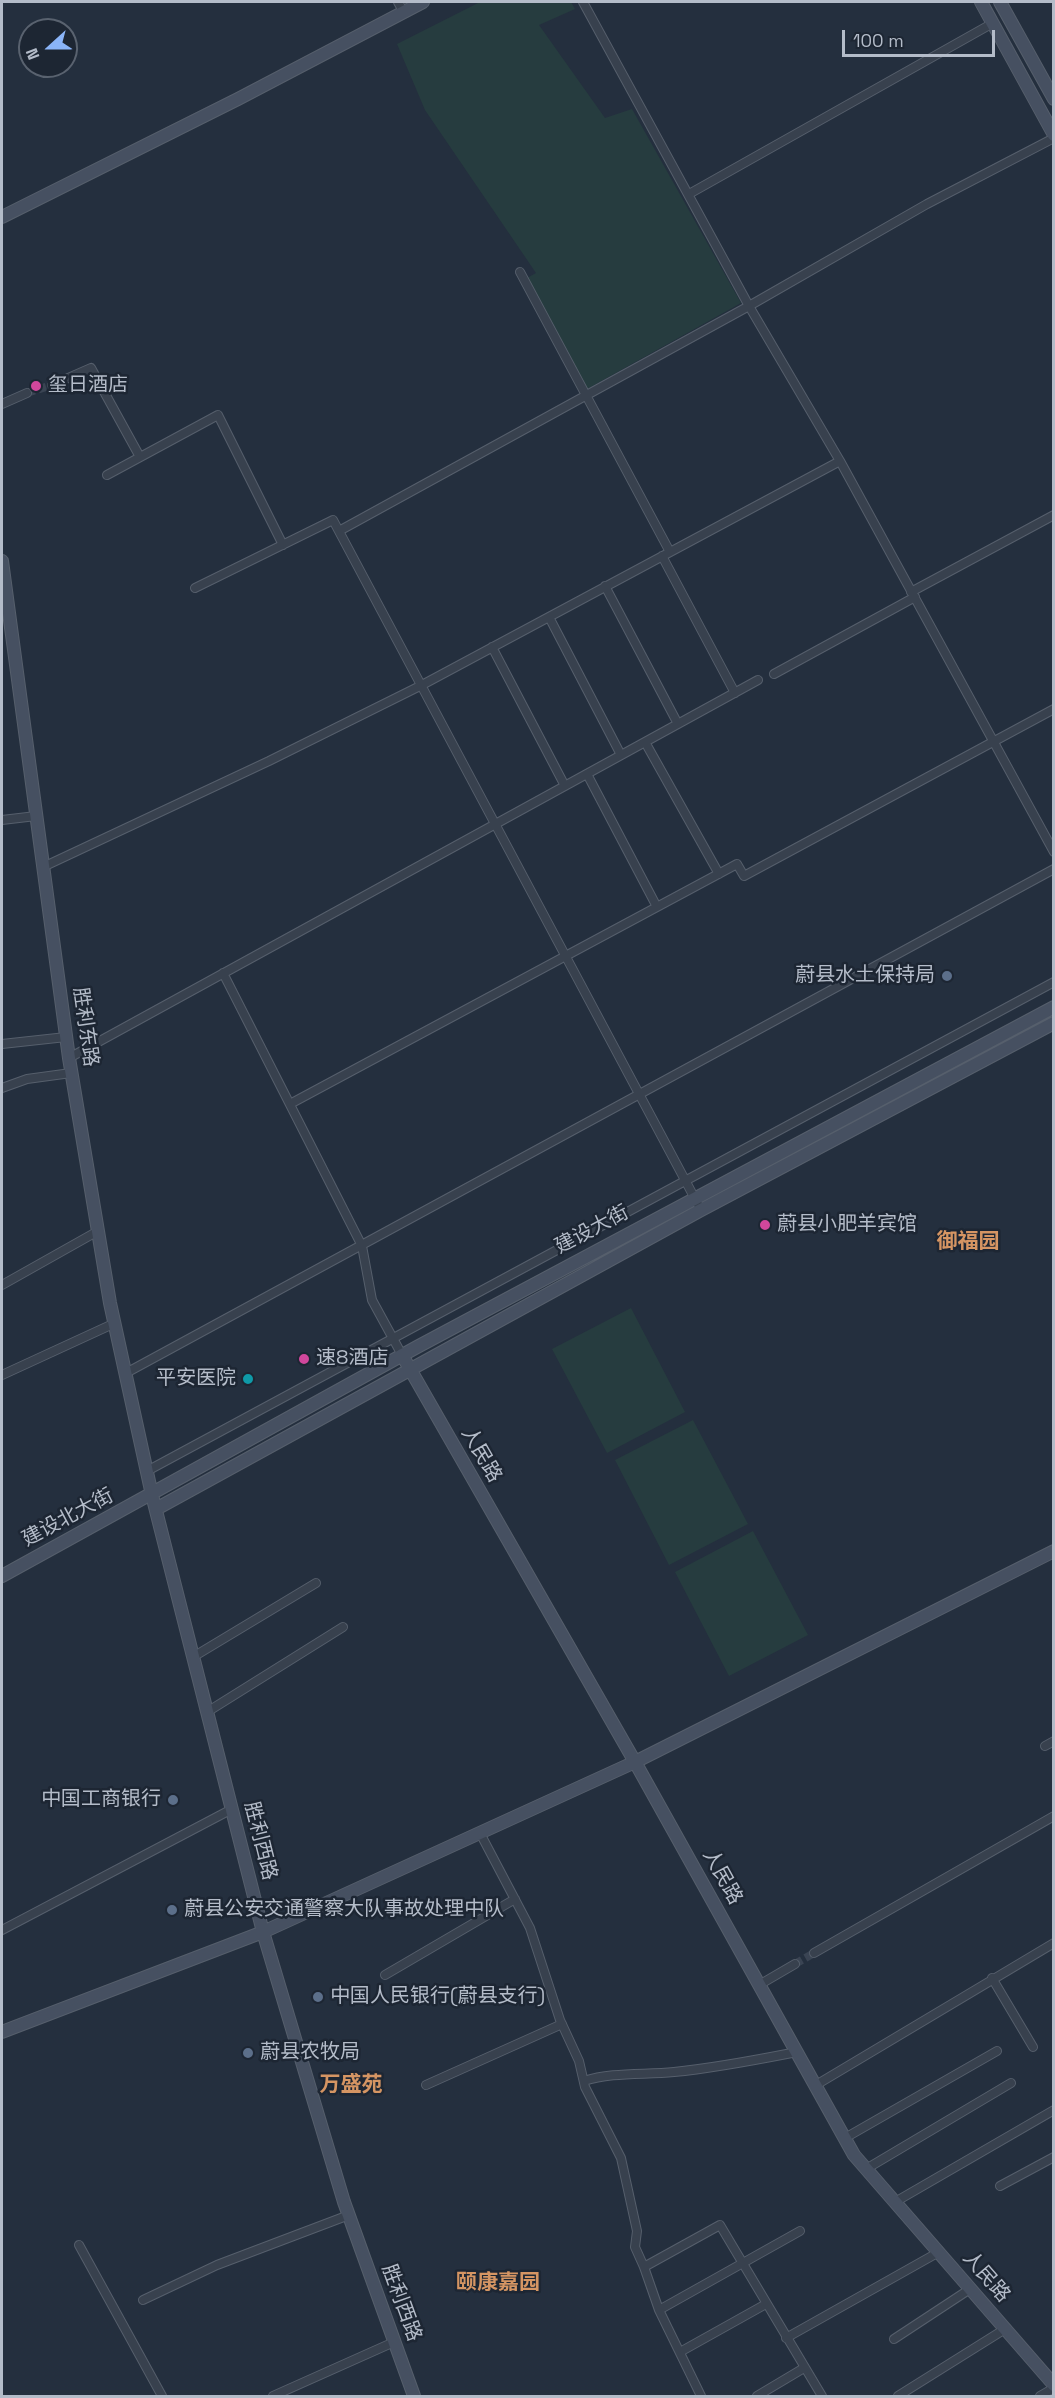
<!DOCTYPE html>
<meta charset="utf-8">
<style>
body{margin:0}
#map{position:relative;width:1055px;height:2398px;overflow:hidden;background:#242f3e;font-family:"Space Grotesk",sans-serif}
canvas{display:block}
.frame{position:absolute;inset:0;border:3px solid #b4bcc9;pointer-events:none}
.north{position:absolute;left:18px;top:18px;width:60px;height:60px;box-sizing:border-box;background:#1d2633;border:2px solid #59626f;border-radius:50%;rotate:249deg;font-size:16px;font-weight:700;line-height:24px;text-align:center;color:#b4bcc9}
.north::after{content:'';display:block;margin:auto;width:21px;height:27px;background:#8ab4f8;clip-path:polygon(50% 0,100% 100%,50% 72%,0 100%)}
.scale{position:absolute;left:842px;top:30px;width:153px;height:27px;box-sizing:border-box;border:3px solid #b4bcc9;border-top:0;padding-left:8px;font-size:18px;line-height:21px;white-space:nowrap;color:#b4bcc9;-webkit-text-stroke:4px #1d2633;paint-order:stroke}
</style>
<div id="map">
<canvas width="1055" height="2398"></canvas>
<div class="frame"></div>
<div class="north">N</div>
<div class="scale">100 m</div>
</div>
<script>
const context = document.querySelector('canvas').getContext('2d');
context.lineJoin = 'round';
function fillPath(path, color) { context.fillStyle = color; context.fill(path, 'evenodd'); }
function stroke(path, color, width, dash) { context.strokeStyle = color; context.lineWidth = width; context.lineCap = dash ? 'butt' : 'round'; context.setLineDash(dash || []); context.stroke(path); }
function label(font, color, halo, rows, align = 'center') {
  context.font = font + ' "Space Grotesk","Noto Sans SC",sans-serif'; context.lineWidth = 5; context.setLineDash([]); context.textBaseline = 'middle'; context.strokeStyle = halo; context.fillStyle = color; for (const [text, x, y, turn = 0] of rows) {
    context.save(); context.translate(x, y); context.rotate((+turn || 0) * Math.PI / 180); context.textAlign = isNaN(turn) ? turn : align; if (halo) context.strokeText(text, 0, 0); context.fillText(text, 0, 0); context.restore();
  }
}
fillPath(new Path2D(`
 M 480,2 L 571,2 L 575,9 L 539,25 L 605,118 L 632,109 L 741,303 L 587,389 L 527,278 L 536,273 L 425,110 L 397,44 Z
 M 631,1308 L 685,1412 L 607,1453 L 552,1349 Z
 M 693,1420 L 748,1524 L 669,1565 L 615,1460 Z
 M 753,1531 L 808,1635 L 729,1676 L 675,1572 Z`), '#263c3f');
stroke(new Path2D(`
 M 27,393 L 52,385
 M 795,1964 L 814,1953`), '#3a4453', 8, [8, 4]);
const street = new Path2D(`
 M 398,2 L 403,11
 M 583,2 L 749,306 L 840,461 L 1054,852
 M 689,194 L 993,23
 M 520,272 L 670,552
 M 52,385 L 91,368 L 140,457
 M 2,404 L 27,393
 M 107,475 L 218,415 L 283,545
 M 339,531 L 749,306 L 927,204 L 1054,138
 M 662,556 L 735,693
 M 605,586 L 678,724
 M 195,588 L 333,520 L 701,1210
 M 911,592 L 1054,515
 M 549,617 L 621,755
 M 492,647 L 565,786
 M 774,674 L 915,597
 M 645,742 L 719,874
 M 587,774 L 657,907
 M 2,820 L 36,816
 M 43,867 L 269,761 L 422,685 L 840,461
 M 223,973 L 362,1246 L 372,1300 L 402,1355
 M 2,1044 L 66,1037
 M 69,1058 L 758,680
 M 2,1088 L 27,1079 L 71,1073
 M 290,1104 L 737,864 L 744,876 L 1054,709
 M 2,1285 L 98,1231
 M 126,1373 L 1054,869
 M 2,1375 L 115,1323
 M 147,1471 L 1054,982
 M 193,1657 L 316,1583
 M 207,1712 L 343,1627
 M 1045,1746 L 1054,1741
 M 480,1833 L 530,1928 L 560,2020 L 579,2061 L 585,2087 L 621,2158 L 637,2231 L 635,2247 L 644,2267 L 720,2225 L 822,2396
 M 2,1930 L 232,1809
 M 814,1953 L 1054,1816
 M 385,1975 L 515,1899
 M 992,1978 L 1033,2047
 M 759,1985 L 795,1964
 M 584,2081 C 612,2072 644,2075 674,2072 C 716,2068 756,2060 797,2052
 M 426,2085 L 562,2024
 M 816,2085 L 1054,1943
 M 845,2138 L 997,2051
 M 866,2169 L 1011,2083
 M 1000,2186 L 1054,2157
 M 895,2202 L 1054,2110
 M 79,2245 L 162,2396
 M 644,2267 L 659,2310 L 701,2396
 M 143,2300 L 217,2265 L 349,2215
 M 659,2310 L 800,2231
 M 786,2338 L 939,2252
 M 894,2339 L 970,2289
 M 680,2352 L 766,2304
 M 273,2396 L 394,2342
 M 757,2396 L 804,2368
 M 898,2396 L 1005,2329
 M 1040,2396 L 1054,2388`);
const secondary = new Path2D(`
 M 981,2 L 1054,135
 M 1000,2 L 1054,99
 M 2,217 L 238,99 L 423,2
 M 2,561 L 69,1058 L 110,1303 L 152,1495 L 263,1932 L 344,2202 L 414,2396
 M 402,1355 L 635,1762 L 854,2155 L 1054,2385
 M 156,1509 L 701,1210 L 1054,1023
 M 2,1576 L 417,1347 L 1054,1007
 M 2,2032 L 263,1932 L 635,1762 L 1054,1551`);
stroke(street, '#565f6c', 10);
stroke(secondary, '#565f6c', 14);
stroke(street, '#38414e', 8);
stroke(secondary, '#465061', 12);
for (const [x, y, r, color] of [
 [36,386,6,"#d1479c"],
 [947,976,6,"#5c6f8a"],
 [765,1225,6,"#d1479c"],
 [304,1359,6,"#d1479c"],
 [248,1379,6,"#0f9aa8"],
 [173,1800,6,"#5c6f8a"],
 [172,1910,6,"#5c6f8a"],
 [318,1997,6,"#5c6f8a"],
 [248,2053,6,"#5c6f8a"]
]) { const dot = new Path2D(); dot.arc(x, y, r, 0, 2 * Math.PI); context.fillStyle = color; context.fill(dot); stroke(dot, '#1d2633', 2); }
label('20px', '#b4bcc9', '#1d2633', [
 ["玺日酒店",48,386],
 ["蔚县水土保持局",935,976,"right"],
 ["蔚县小肥羊宾馆",777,1225],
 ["速8酒店",316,1359],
 ["平安医院",236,1379,"right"],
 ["中国工商银行",161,1800,"right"],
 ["蔚县公安交通警察大队事故处理中队",184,1910],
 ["中国人民银行(蔚县支行)",330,1997],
 ["蔚县农牧局",260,2053]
], 'left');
label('20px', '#b4bcc9', '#1d2633', [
 ["胜利东路",85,1027,82],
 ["建设大街",592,1230,-28],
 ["人民路",481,1455,60],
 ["建设北大街",68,1518,-28],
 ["胜利西路",260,1841,76],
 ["人民路",722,1877,61],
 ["人民路",986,2277,49],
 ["胜利西路",401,2303,70]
]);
label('bold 21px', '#d59563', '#1d2633', [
 ["御福园",968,1242],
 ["万盛苑",351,2085],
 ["颐康嘉园",498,2283]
]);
</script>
